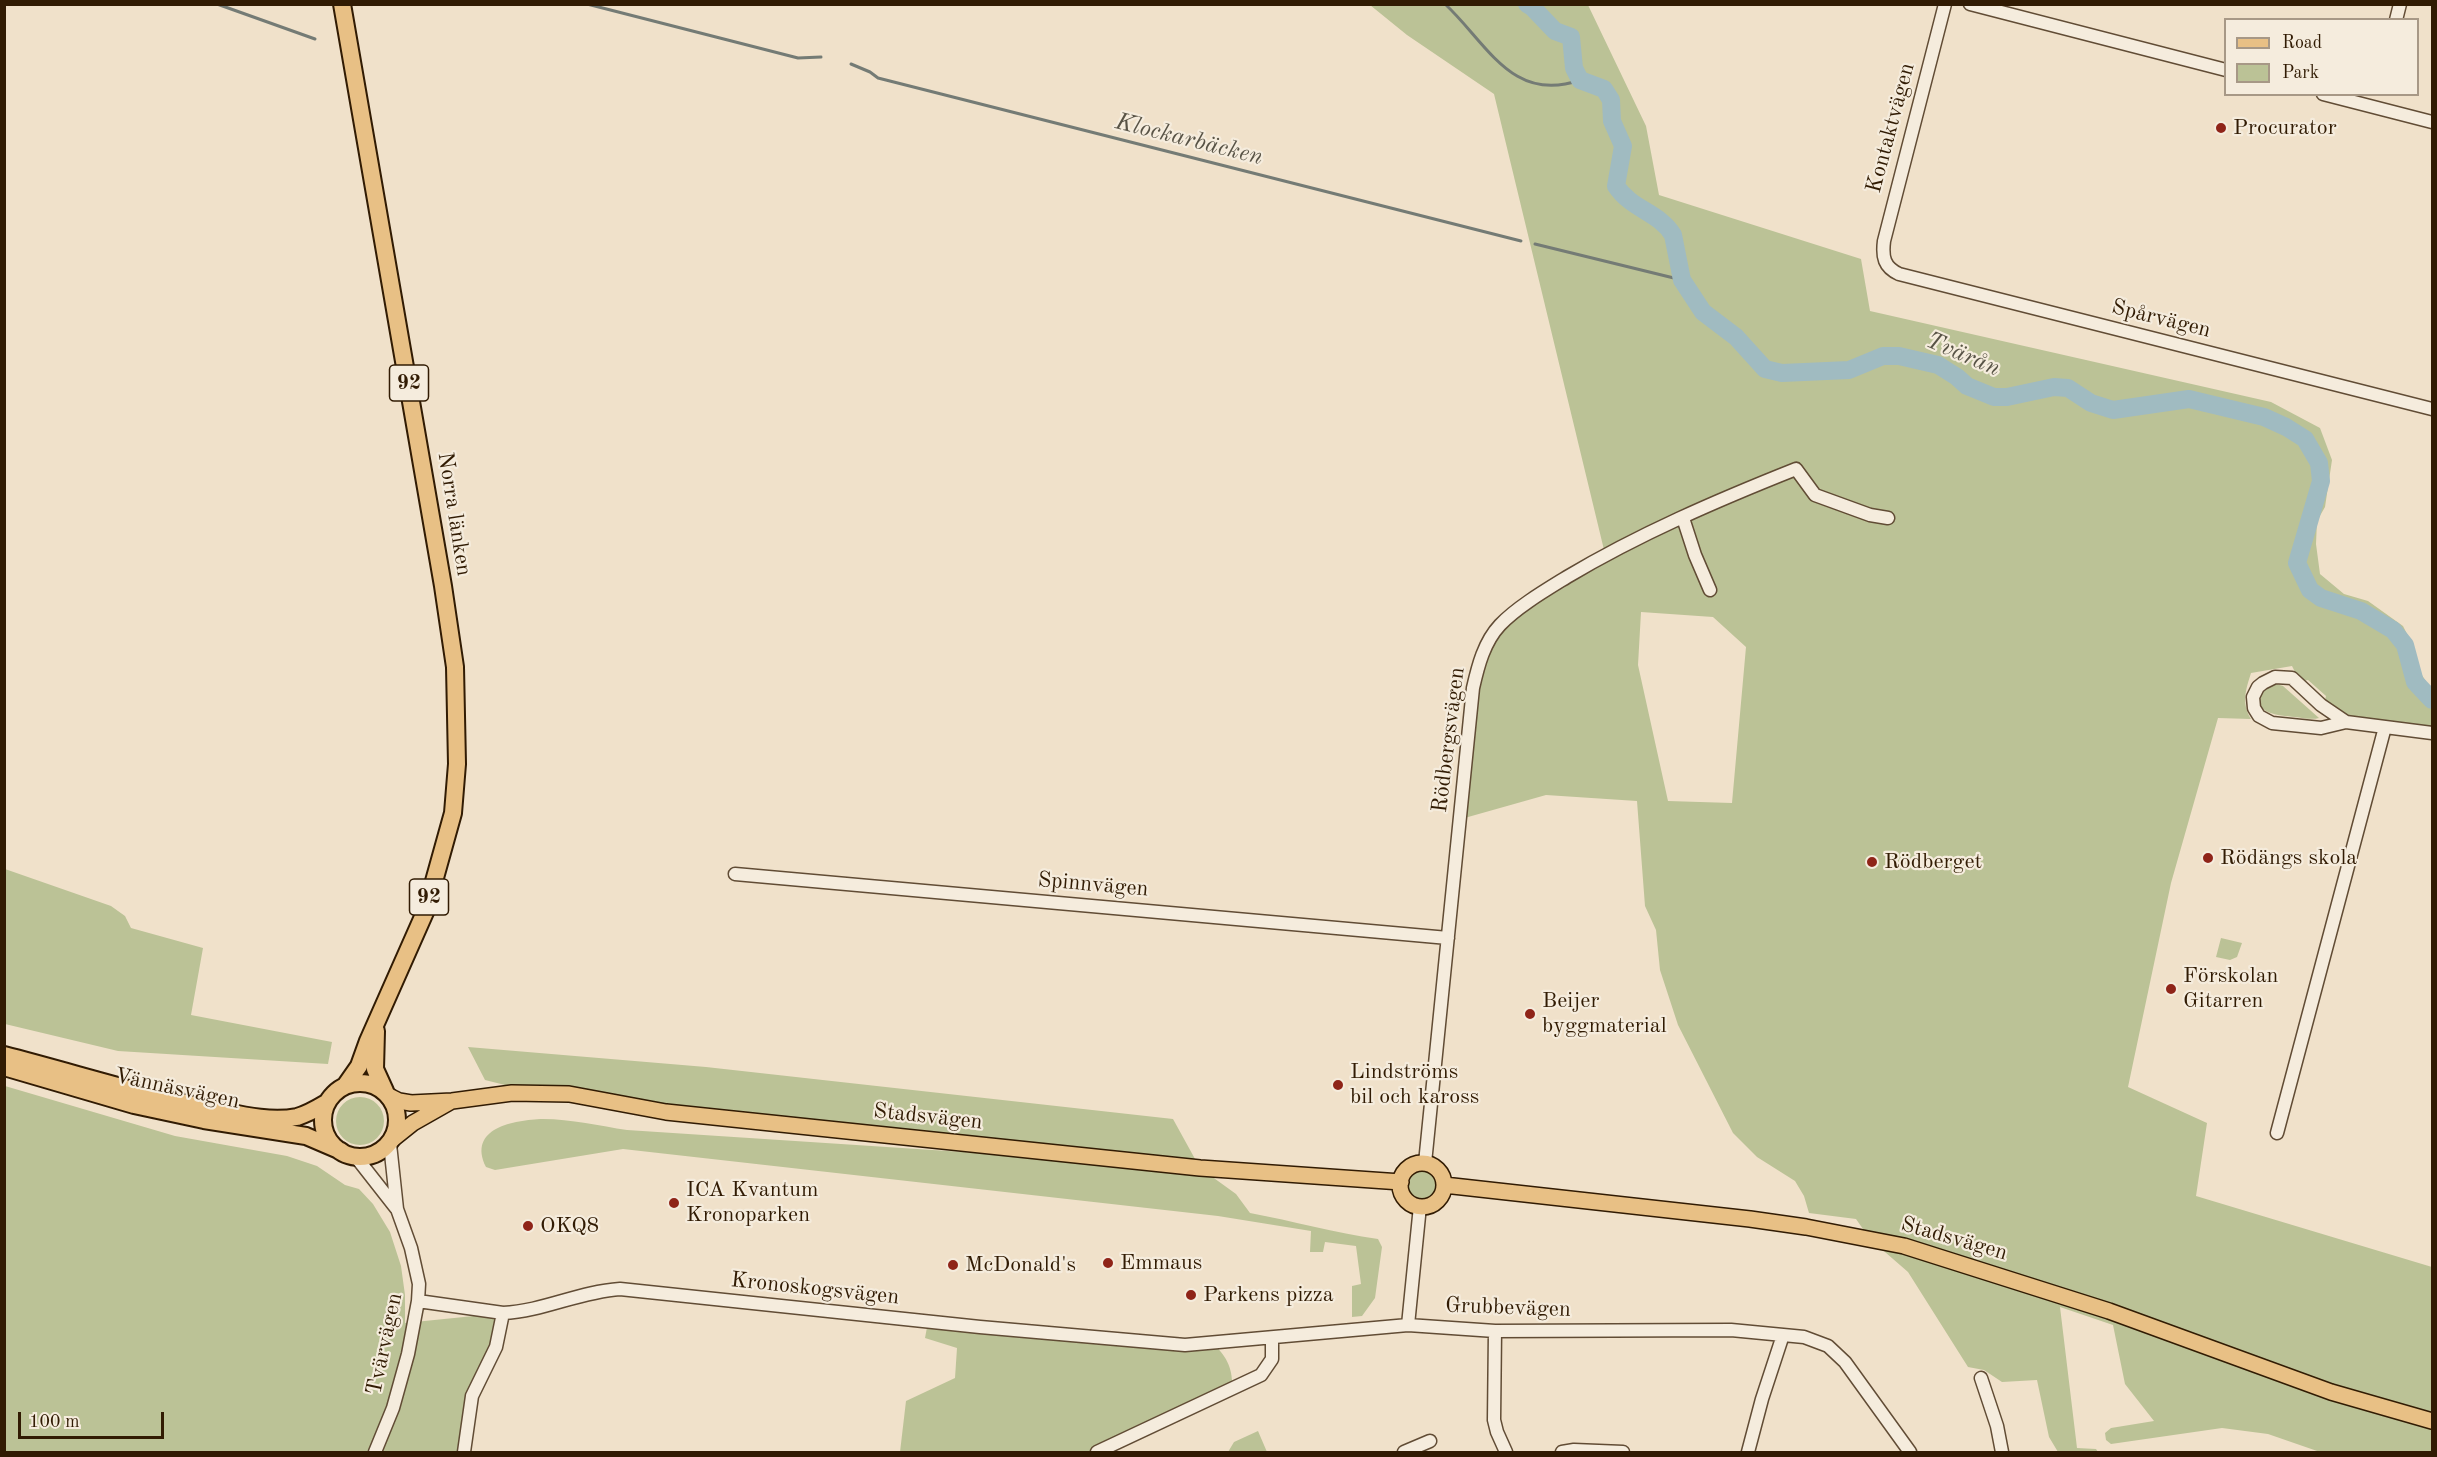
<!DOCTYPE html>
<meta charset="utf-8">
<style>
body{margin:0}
#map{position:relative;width:2437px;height:1457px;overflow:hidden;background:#f0e1ca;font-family:"Old Standard TT",serif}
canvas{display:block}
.frame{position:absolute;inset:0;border:6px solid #311b03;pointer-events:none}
.legend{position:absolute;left:2224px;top:18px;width:195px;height:78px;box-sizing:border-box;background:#f5ecdd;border:2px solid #a79886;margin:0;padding:8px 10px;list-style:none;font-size:18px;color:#311b03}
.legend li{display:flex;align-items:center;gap:12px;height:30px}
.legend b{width:30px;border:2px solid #a79886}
.scale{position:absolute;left:18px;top:1412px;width:146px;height:27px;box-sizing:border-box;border:3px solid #311b03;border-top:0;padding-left:8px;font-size:18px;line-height:21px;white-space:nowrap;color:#311b03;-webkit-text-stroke:4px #f5ecdd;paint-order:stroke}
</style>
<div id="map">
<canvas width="2437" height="1457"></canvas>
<div class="frame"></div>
<ul class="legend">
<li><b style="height:8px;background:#e8c085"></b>Road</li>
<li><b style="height:16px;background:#bbc296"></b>Park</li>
</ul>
<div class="scale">100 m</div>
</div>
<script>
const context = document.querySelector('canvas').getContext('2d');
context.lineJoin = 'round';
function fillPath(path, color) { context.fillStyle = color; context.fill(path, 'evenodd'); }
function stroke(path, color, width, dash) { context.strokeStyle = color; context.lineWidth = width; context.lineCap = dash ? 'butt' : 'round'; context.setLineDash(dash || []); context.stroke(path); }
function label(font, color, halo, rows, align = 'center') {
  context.font = font + ' "Old Standard TT",serif'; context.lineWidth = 4.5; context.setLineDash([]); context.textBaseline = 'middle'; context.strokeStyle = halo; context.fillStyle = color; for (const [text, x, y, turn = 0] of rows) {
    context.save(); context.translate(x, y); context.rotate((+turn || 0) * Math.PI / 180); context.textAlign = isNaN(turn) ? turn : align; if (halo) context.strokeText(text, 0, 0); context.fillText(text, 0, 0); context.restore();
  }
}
fillPath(new Path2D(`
 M 1370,5 L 1588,5 L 1646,126 L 1659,195 L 1861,259 L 1870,311 L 2271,402 L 2320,428 L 2332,460 L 2325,507 L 2317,521 L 2316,544 L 2320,574 L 2344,594 L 2368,601 L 2403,626 L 2413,646 L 2420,672 L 2432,691 L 2432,727 L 2342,718 L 2324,704 L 2326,696 L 2308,680 L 2300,682 L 2292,666 L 2251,673 C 2246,689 2241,703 2251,719 L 2218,718 L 2171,883 L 2128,1087 L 2207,1123 L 2196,1196 L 2432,1267 L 2432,1452 L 2320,1452 L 2268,1434 L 2222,1428 L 2111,1444 L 2106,1440 L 2105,1433 L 2111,1428 L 2154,1421 L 2125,1384 L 2113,1325 L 2060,1307 L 2077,1448 L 2096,1449 L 2098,1452 L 2058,1452 L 2049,1437 L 2037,1380 L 2002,1382 L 1984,1370 L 1968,1367 L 1908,1272 L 1870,1239 L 1856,1219 L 1809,1213 L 1804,1196 L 1795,1181 L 1757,1157 L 1733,1133 L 1678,1025 L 1660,970 L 1656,930 L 1645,906 L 1637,801 L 1546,795 L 1461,819 L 1473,688 L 1500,625 L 1605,554 L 1494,94 L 1407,35 ZM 1641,612 L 1713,617 L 1746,647 L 1732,803 L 1668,801 L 1638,665 Z
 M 2273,683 L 2283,686 L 2319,718 C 2312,720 2303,718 2295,717 C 2279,715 2252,715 2261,691 Z
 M 5,869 L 111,906 L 125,916 L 131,928 L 203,948 L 191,1015 L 332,1042 L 328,1064 L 118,1051 L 5,1024 Z
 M 2221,938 L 2242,943 L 2237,957 L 2230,960 L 2216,957 Z
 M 468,1047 L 706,1067 L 1173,1119 L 1200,1168 L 1236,1194 L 1250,1213 C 1293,1221 1335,1233 1378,1239 L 1382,1247 L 1375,1298 L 1362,1316 L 1352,1317 L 1352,1286 L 1361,1284 L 1356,1246 L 1325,1242 L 1323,1252 L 1310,1252 L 1311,1231 L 1218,1216 L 623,1149 L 495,1170 L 486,1167 C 467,1128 514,1120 543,1119 C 571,1119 600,1126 627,1130 L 1177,1166 L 509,1086 L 485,1080 Z
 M 5,1086 L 175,1136 L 287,1156 L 317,1166 L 345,1185 L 359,1189 L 373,1204 L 390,1232 L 401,1266 L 405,1295 L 405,1323 L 503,1313 L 479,1380 L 464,1452 L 5,1452 Z
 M336 1121a24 24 0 1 1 48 0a24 24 0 1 1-48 0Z
 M1405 1185a17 17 0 1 1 34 0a17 17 0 1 1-34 0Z
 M 928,1322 L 1214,1344 C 1228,1359 1233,1369 1232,1390 L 1093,1452 L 900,1452 L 906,1401 L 955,1378 L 957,1348 L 925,1338 Z
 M 1258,1431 L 1267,1452 L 1228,1452 L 1234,1442 Z`), '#bbc296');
stroke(new Path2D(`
 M 217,4 L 315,39
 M 587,4 L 798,58 L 821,57
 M 1445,4 C 1487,43 1512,104 1580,80
 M 851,64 L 870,72 L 878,78 L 1521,241
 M 1535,244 L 1682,280`), '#747b75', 3);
stroke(new Path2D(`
 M 1527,4 L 1532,7 L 1555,31 L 1571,37 L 1574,68 L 1580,80 L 1604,89 L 1611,100 L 1612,121 L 1623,146 L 1616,186 C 1632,210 1659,212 1673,235 L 1682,280 L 1703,312 L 1736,337 L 1765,369 L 1782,373 L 1849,370 L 1883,356 L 1899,356 L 1938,365 L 1957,377 L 1967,386 L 1994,397 L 2007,397 L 2054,387 L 2068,388 L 2091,403 L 2113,410 L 2189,399 L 2264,417 L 2286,427 L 2305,439 L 2319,463 L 2321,481 L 2297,563 L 2310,590 L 2321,598 L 2361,611 L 2393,630 L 2405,645 L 2415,682 L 2432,700`), '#a0bbc1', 18);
const minor = new Path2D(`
 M 1945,4 L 1884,241 C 1882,257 1884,267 1899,274 L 2432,409
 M 1970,4 L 2226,70
 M 2396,20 L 2400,4
 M 2323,94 L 2432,122
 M 1683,518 L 1695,555 L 1710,590
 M 2346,722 L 2321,705 L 2292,678 L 2275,677 L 2263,683 L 2258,687 L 2253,697 L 2254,708 L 2259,716 L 2272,723 L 2321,728 L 2346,722 L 2432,733
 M 735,874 L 1448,938
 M 2277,1133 L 2385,727
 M 356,1157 L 396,1208
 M 1425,1163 L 1473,688 C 1478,666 1484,642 1500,625 C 1517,607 1546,590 1567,577 C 1639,534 1718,500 1796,469 L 1815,495 L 1870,515 L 1888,518
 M 418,1301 L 503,1313 C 544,1311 578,1292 620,1289 L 980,1327 L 1185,1345 L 1408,1325 L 1495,1331 L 1731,1330 L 1804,1337 L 1828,1346 L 1845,1362 L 1910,1452
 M 1408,1325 L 1420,1206
 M 1495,1331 L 1494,1420 L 1497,1432 L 1506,1452
 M 1981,1378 L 1997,1426 L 2002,1452
 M 375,1452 L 393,1408 L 408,1354 L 418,1301 L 419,1284 L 411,1248 L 397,1209 L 390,1144
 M 464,1452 L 472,1396 L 496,1347 L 503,1313
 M 1097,1452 L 1261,1375 L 1272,1359 L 1272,1339
 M 1404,1452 L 1430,1441
 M 1562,1452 L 1574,1450 L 1623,1452
 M 1748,1452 L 1762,1399 L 1783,1335`);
const major = new Path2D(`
 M 389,1096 L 399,1101 L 411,1103 L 452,1101 L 512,1093 L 569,1094 L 666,1112 L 1200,1168 L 1401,1182
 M 393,1139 L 413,1123 L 450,1102
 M1400 1185a22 22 0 1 1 44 0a22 22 0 1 1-44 0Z
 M 1444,1185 L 1750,1219 L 1806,1227 L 1904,1246 L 2109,1311 L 2331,1392 L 2432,1421`);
const highway = new Path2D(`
 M 342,4 L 443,586 L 455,667 L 457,764 L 453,813 L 426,910 L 368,1041 L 359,1066 L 345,1086
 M 376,1031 L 375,1069 L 385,1091
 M 4,1055 C 78,1074 149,1097 223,1111 C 246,1116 273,1122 297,1117 C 307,1114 316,1109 326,1103
 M 4,1067 L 134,1105 L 204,1120 L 306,1136 L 341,1151
 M323 1120a37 37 0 1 1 74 0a37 37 0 1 1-74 0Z`);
stroke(minor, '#614c35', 15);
stroke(major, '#311b03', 18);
stroke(highway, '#311b03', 20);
stroke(minor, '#f5ecdd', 12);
stroke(major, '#e8c085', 15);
stroke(highway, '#e8c085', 16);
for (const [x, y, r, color] of [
 [2221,128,6,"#8f2418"],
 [2208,858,6,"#8f2418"],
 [1872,862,6,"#8f2418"],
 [2171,989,6,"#8f2418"],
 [1530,1014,6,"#8f2418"],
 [1338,1085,6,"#8f2418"],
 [674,1203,6,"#8f2418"],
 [528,1226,6,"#8f2418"],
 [1108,1263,6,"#8f2418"],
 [953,1265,6,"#8f2418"],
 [1191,1295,6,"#8f2418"]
]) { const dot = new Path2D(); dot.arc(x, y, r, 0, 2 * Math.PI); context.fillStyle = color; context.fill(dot); stroke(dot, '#f5ecdd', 2); }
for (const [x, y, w] of [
 [409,383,39],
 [429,897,39]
]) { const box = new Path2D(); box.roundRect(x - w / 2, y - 18, w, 36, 4.5); context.fillStyle = '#f5ecdd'; context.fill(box); stroke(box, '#311b03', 1.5); }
label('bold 21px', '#311b03', null, [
 ["92",409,383],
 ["92",429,897]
]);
label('22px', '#311b03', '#f5ecdd', [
 ["Kontaktvägen",1891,128,-75],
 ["Spårvägen",2161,319,14],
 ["Norra länken",454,514,81],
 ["Rödbergsvägen",1449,740,-83],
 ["Spinnvägen",1093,885,5],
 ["Vännäsvägen",177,1089,12],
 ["Stadsvägen",928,1117,6],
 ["Stadsvägen",1954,1239,16],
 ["Kronoskogsvägen",815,1289,6],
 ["Grubbevägen",1508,1308,2],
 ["Tvärvägen",385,1344,-78]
]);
label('22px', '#311b03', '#f5ecdd', [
 ["Procurator",2233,128],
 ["Rödängs skola",2220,858],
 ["Rödberget",1884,862],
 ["Förskolan",2183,976],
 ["Gitarren",2183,1001],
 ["Beijer",1542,1001],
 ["byggmaterial",1542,1026],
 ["Lindströms",1350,1072],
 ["bil och kaross",1350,1097],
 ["ICA Kvantum",686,1190],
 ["Kronoparken",686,1215],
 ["OKQ8",540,1226],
 ["Emmaus",1120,1263],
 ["McDonald's",965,1265],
 ["Parkens pizza",1203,1295]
], 'left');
label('italic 24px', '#585346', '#f5ecdd', [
 ["Klockarbäcken",1189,140,14],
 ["Tvärån",1963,355,23]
]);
</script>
